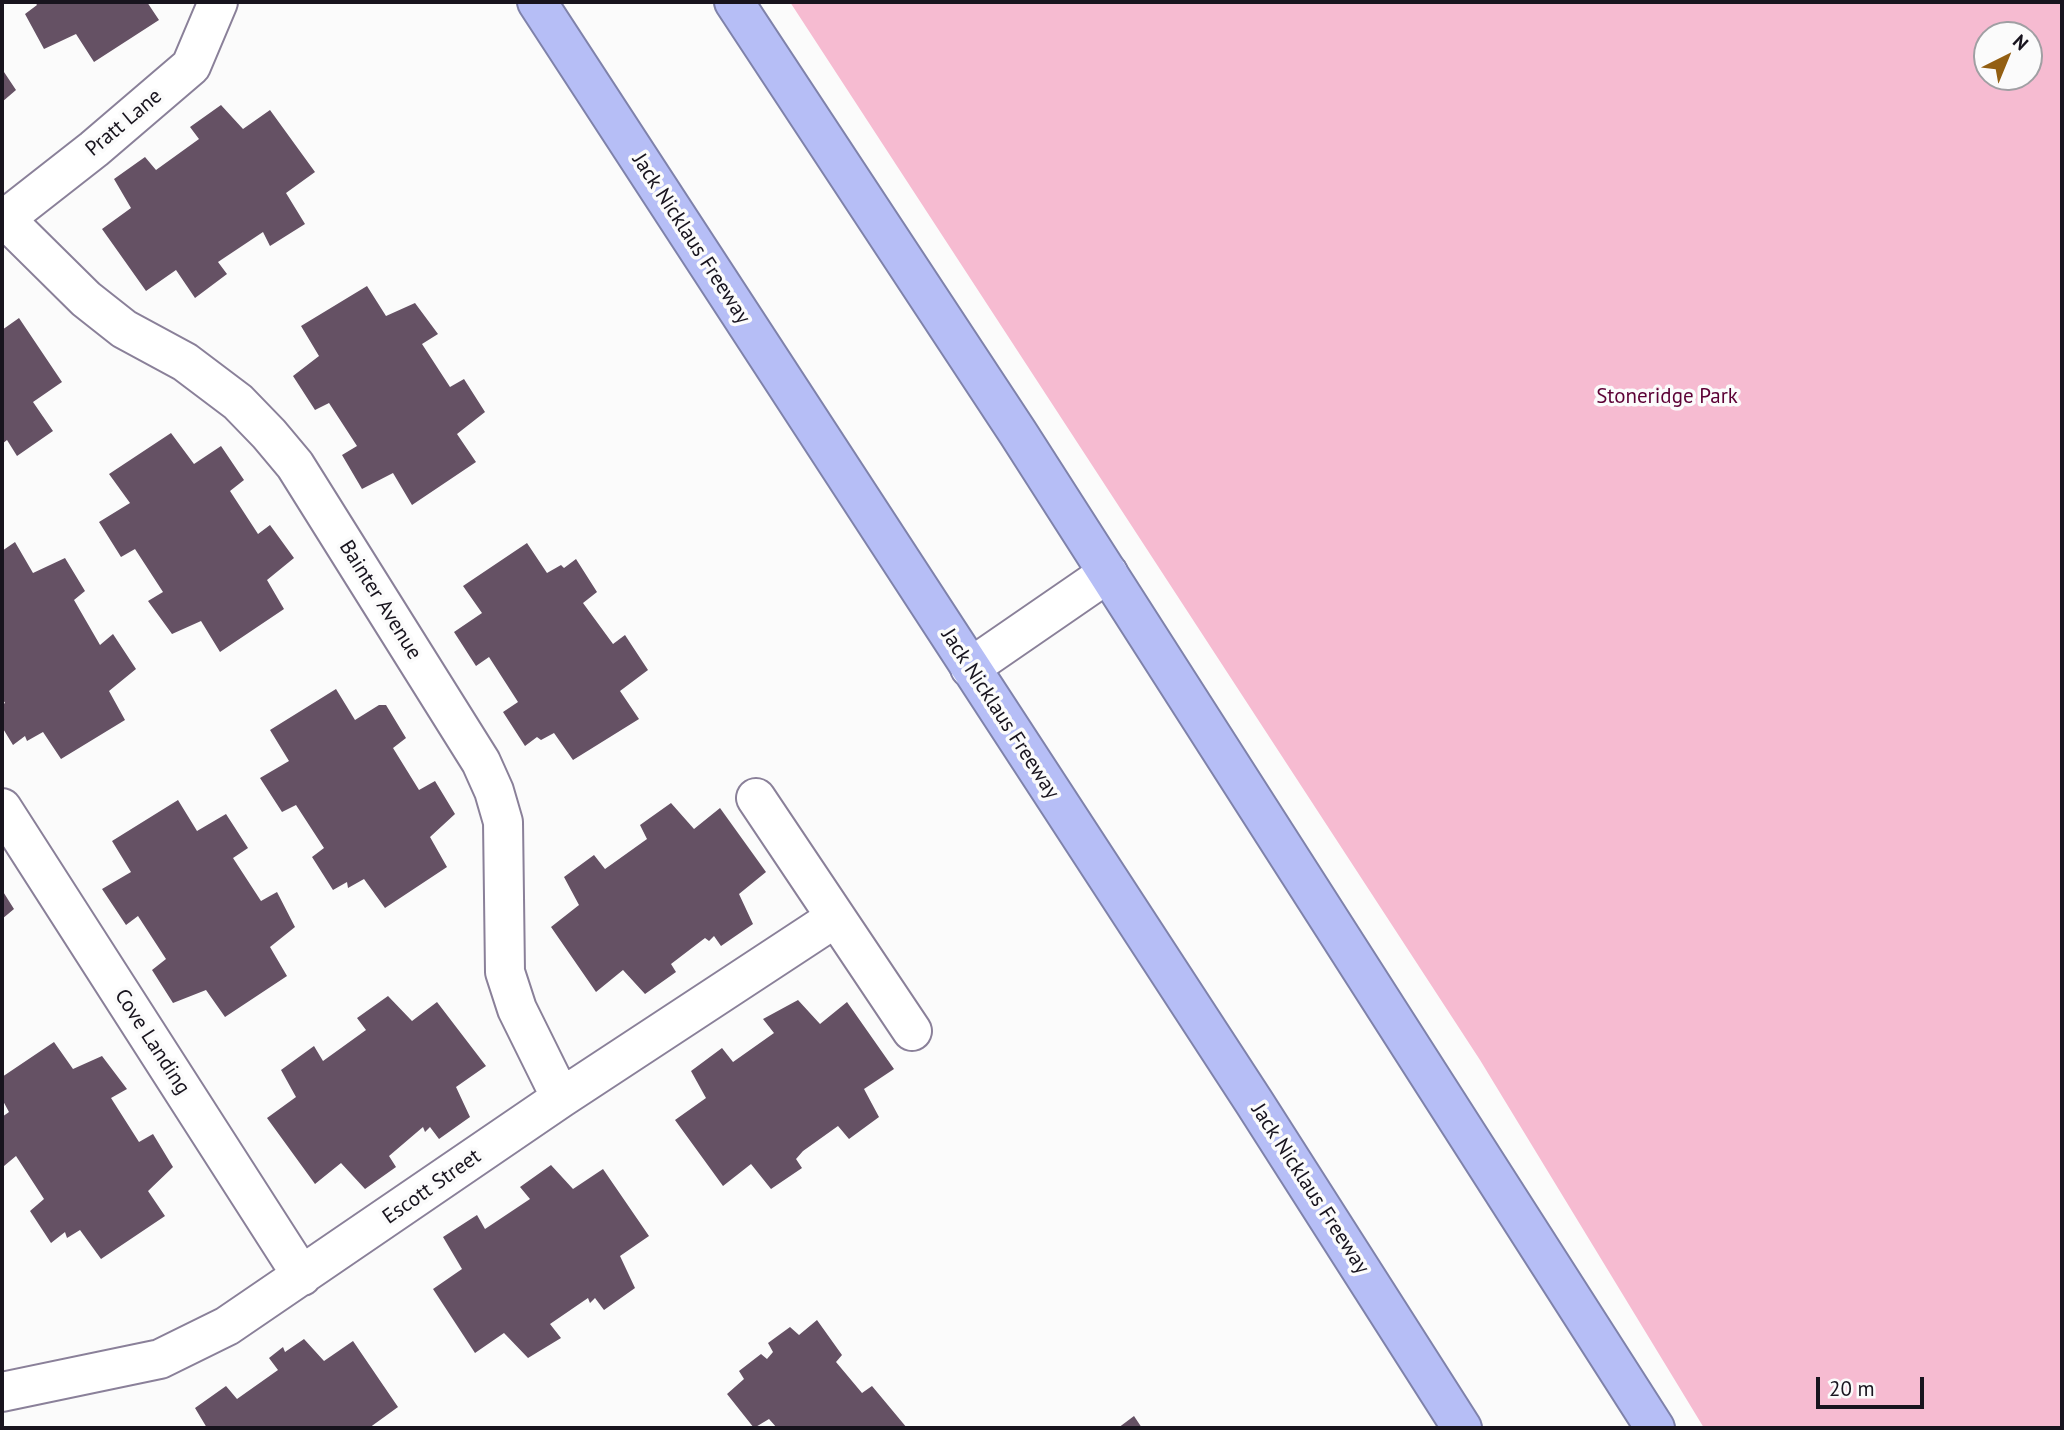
<!DOCTYPE html>
<style>
body{margin:0}
#map{position:relative;width:2064px;height:1430px;overflow:hidden;background:#fbfbfb;font-family:"PT Sans",sans-serif}
canvas{display:block}
.frame{position:absolute;inset:0;border:4px solid #18141e;pointer-events:none}
.north{position:absolute;left:1973px;top:21px;width:70px;height:70px;box-sizing:border-box;background:#fbfbfb;border:2px solid #a09fa3;border-radius:50%;rotate:43deg;font-size:19px;font-weight:700;line-height:28px;text-align:center;color:#18141e}
.north::after{content:'';display:block;margin:auto;width:24px;height:32px;background:#935f12;clip-path:polygon(50% 0,100% 100%,50% 72%,0 100%)}
.scale{position:absolute;left:1816px;top:1377px;width:108px;height:32px;box-sizing:border-box;border:4px solid #18141e;border-top:0;padding-left:9px;font-size:21px;line-height:24px;white-space:nowrap;color:#18141e;-webkit-text-stroke:5px #fbfbfb;paint-order:stroke}
</style>
<div id="map">
<canvas width="2064" height="1430"></canvas>
<div class="frame"></div>
<div class="north">N</div>
<div class="scale">20 m</div>
</div>
<script>
const context = document.querySelector('canvas').getContext('2d');
context.lineJoin = 'round';
function fillPath(path, color) { context.fillStyle = color; context.fill(path, 'evenodd'); }
function stroke(path, color, width, dash) { context.strokeStyle = color; context.lineWidth = width; context.lineCap = dash ? 'butt' : 'round'; context.setLineDash(dash || []); context.stroke(path); }
function label(font, color, halo, rows, align = 'center') {
  context.font = font + ' "PT Sans",sans-serif'; context.lineWidth = 7; context.setLineDash([]); context.textBaseline = 'middle'; context.strokeStyle = halo; context.fillStyle = color; for (const [text, x, y, turn = 0] of rows) {
    context.save(); context.translate(x, y); context.rotate((+turn || 0) * Math.PI / 180); context.textAlign = isNaN(turn) ? turn : align; if (halo) context.strokeText(text, 0, 0); context.fillText(text, 0, 0); context.restore();
  }
}
fillPath(new Path2D(`
 M 790,2 L 2062,2 L 2062,1428 L 1704,1428 L 1480,1060 ZM 1987,35 L 2029,35 L 2029,77 L 1987,77 Z`), '#f6bbd1');
fillPath(new Path2D(`
 M 35,2 L 147,2 L 159,20 L 94,62 L 76,34 L 44,49 L 25,14 L 37,5 Z
 M 2,69 L 16,90 L 2,102 Z
 M 221,105 L 243,129 L 270,110 L 315,172 L 286,193 L 305,224 L 270,246 L 263,232 L 218,262 L 227,274 L 195,298 L 176,270 L 146,291 L 102,229 L 131,208 L 114,179 L 145,157 L 156,170 L 199,139 L 190,127 Z
 M 367,286 L 386,316 L 415,303 L 438,334 L 422,344 L 450,387 L 464,379 L 485,412 L 457,434 L 476,462 L 412,505 L 393,473 L 362,489 L 342,455 L 357,446 L 329,403 L 315,410 L 293,376 L 319,356 L 301,326 Z
 M 19,318 L 62,382 L 33,402 L 53,431 L 17,456 L 7,440 L 2,444 L 2,330 Z
 M 171,433 L 194,464 L 221,446 L 244,480 L 230,491 L 258,534 L 270,525 L 294,558 L 267,580 L 284,609 L 220,652 L 201,621 L 172,634 L 148,601 L 163,592 L 135,549 L 121,557 L 99,522 L 130,503 L 109,474 Z
 M 15,542 L 33,573 L 65,558 L 85,591 L 74,600 L 100,645 L 113,634 L 136,669 L 109,691 L 125,720 L 61,759 L 43,732 L 27,741 L 25,736 L 13,745 L 2,727 L 2,705 L 5,703 L 2,698 L 2,551 Z
 M 527,543 L 547,573 L 561,565 L 564,568 L 576,559 L 597,592 L 583,603 L 613,644 L 625,635 L 648,670 L 620,691 L 639,719 L 573,760 L 554,733 L 541,740 L 537,737 L 525,746 L 503,712 L 518,702 L 489,657 L 476,666 L 454,632 L 482,613 L 463,586 Z
 M 336,689 L 355,720 L 379,705 L 386,705 L 406,738 L 393,748 L 419,790 L 435,781 L 455,814 L 430,837 L 447,867 L 385,908 L 364,879 L 348,888 L 347,882 L 333,890 L 312,857 L 324,848 L 296,805 L 282,812 L 260,778 L 289,761 L 270,730 Z
 M 178,800 L 197,831 L 226,814 L 248,848 L 233,858 L 261,901 L 277,892 L 295,927 L 270,947 L 287,976 L 225,1017 L 206,990 L 173,1003 L 152,970 L 166,959 L 138,916 L 126,925 L 102,889 L 131,872 L 112,841 Z
 M 671,803 L 694,829 L 720,808 L 766,872 L 739,894 L 753,924 L 721,946 L 714,936 L 709,941 L 705,938 L 671,964 L 676,972 L 645,994 L 623,970 L 596,992 L 551,927 L 579,905 L 564,877 L 594,855 L 605,869 L 647,839 L 640,825 Z
 M 2,890 L 14,909 L 2,919 Z
 M 388,996 L 412,1021 L 437,1002 L 486,1066 L 456,1087 L 470,1117 L 439,1139 L 430,1127 L 425,1132 L 423,1127 L 389,1156 L 396,1167 L 365,1189 L 341,1163 L 315,1184 L 267,1118 L 296,1097 L 281,1070 L 314,1046 L 323,1061 L 366,1030 L 357,1018 Z
 M 798,1000 L 820,1024 L 847,1002 L 894,1069 L 864,1089 L 879,1117 L 849,1139 L 838,1126 L 803,1151 L 796,1159 L 802,1168 L 771,1189 L 751,1164 L 723,1186 L 675,1120 L 706,1098 L 691,1071 L 722,1048 L 733,1062 L 774,1033 L 763,1019 Z
 M 54,1042 L 73,1069 L 102,1056 L 127,1089 L 111,1098 L 139,1142 L 153,1134 L 173,1167 L 148,1191 L 165,1216 L 101,1259 L 80,1230 L 67,1238 L 65,1232 L 51,1243 L 30,1211 L 44,1199 L 16,1156 L 4,1166 L 2,1162 L 2,1117 L 9,1112 L 2,1099 L 2,1077 Z
 M 551,1165 L 573,1189 L 603,1169 L 649,1236 L 620,1256 L 635,1288 L 604,1310 L 595,1298 L 590,1303 L 588,1298 L 550,1324 L 561,1338 L 528,1358 L 504,1333 L 475,1353 L 433,1289 L 462,1269 L 443,1237 L 477,1215 L 485,1229 L 530,1199 L 520,1187 Z
 M 817,1320 L 842,1355 L 836,1362 L 862,1393 L 872,1386 L 907,1428 L 777,1428 L 769,1419 L 754,1428 L 727,1394 L 744,1379 L 739,1371 L 761,1354 L 767,1359 L 773,1352 L 768,1343 L 790,1327 L 799,1335 Z
 M 304,1339 L 324,1361 L 353,1341 L 398,1407 L 369,1428 L 207,1428 L 195,1408 L 226,1386 L 237,1399 L 278,1370 L 269,1358 L 283,1347 L 285,1352 Z
 M 1134,1416 L 1142,1428 L 1118,1428 Z`), '#655164');
const minor = new Path2D(`
 M 5,219 L 86,299 L 124,329 L 185,362 L 238,402 L 269,434 L 295,465 L 481,762 L 494,791 L 503,822 L 505,972 L 517,1009 L 561,1098
 M 2,221 L 94,149 L 191,66 L 218,2
 M 970,668 L 1108,573
 M 756,798 L 912,1031
 M 2,808 L 302,1276
 M 2,1392 L 160,1359 L 227,1326 L 561,1098 L 835,918`);
const highway = new Path2D(`
 M 537,2 L 1254,1102 L 1462,1428
 M 734,2 L 1018,433 L 1655,1428`);
stroke(minor, '#8a8099', 42);
stroke(highway, '#7f82aa', 42);
stroke(minor, '#fff', 38);
stroke(highway, '#b6bef6', 38);
label('21px', '#18141e', '#fbfbfb', [
 ["Pratt Lane",124,123,-40],
 ["Jack Nicklaus Freeway",691,239,57],
 ["Bainter Avenue",380,600,58],
 ["Jack Nicklaus Freeway",1000,714,57],
 ["Cove Landing",152,1042,57],
 ["Escott Street",432,1187,-35],
 ["Jack Nicklaus Freeway",1310,1189,57]
]);
label('21px', '#5c0135', '#fbfbfb', [
 ["Stoneridge Park",1667,397]
]);
</script>
